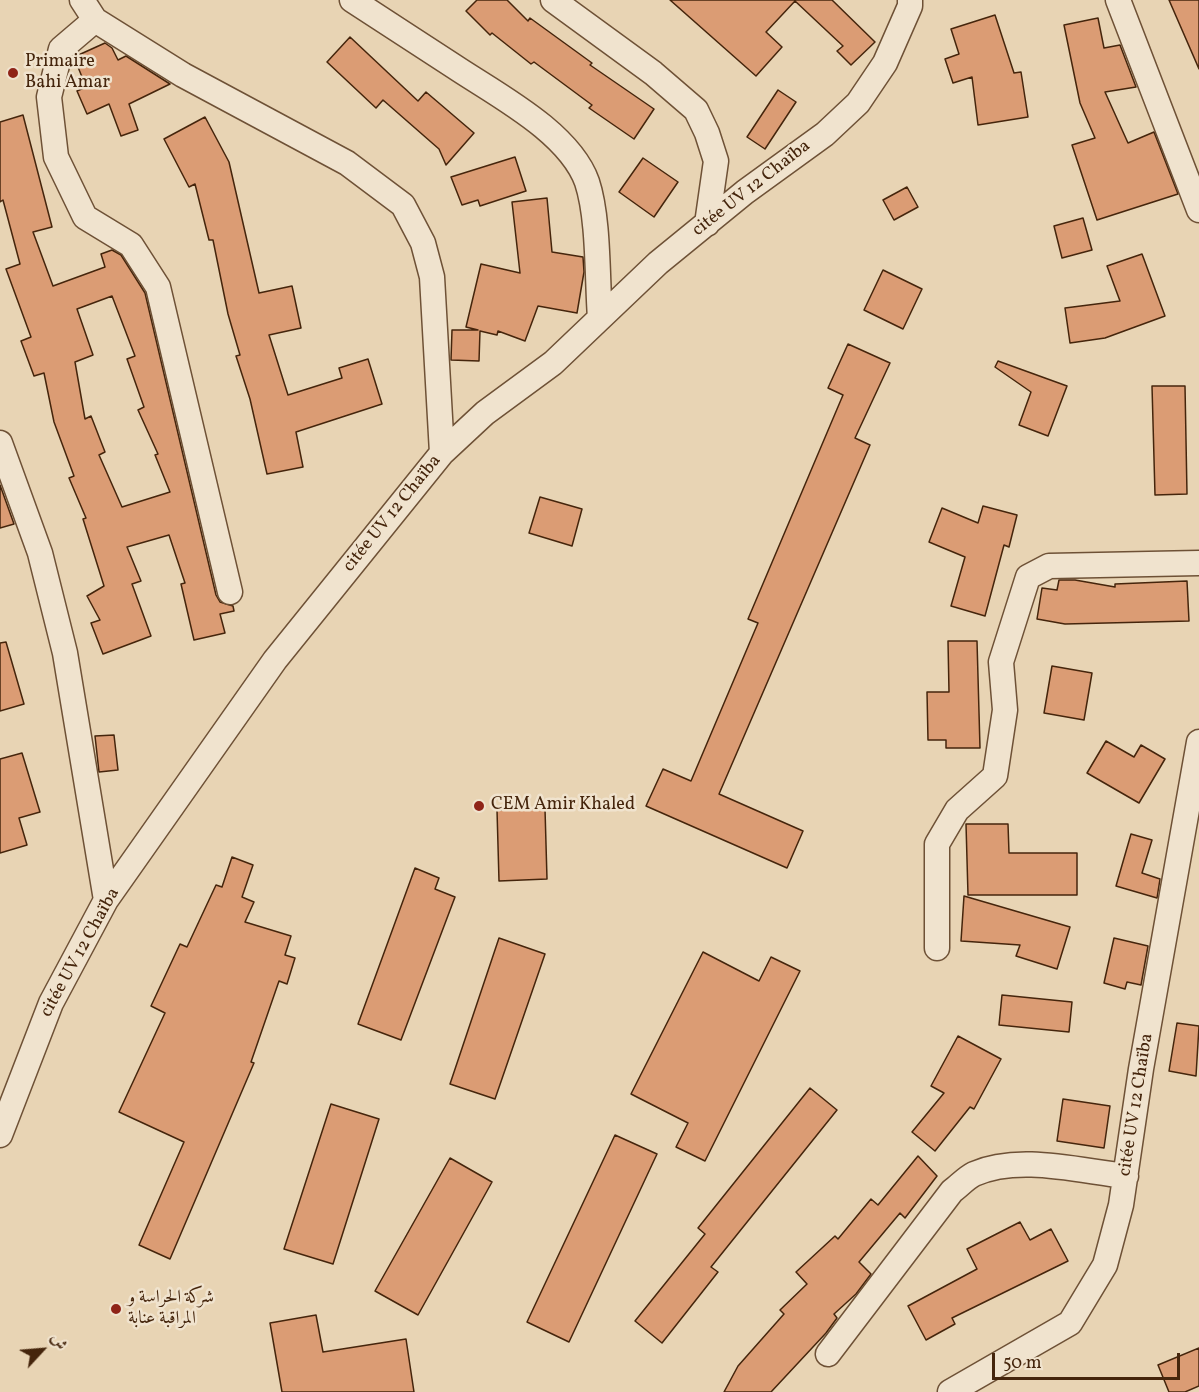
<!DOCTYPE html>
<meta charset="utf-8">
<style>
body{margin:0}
#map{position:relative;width:1199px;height:1392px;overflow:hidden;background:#e8d4b4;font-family:Vollkorn,Amiri,serif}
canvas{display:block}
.north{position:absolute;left:12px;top:1320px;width:60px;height:60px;-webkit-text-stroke:4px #f0e3ce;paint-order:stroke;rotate:64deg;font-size:16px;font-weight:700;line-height:24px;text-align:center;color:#45250c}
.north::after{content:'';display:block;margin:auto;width:21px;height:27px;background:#45250c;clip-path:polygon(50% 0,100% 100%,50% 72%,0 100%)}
.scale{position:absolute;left:992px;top:1353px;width:188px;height:27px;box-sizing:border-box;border:3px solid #45250c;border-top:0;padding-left:8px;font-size:18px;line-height:21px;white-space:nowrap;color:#45250c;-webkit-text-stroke:4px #f0e3ce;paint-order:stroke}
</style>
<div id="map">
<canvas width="1199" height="1392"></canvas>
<div class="north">ش</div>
<div class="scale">50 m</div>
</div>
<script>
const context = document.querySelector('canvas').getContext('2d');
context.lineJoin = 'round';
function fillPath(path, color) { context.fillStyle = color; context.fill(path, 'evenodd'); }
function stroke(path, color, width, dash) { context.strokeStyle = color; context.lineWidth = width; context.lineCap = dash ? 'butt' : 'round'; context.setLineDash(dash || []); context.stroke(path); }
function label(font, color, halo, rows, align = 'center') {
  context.font = font + ' Vollkorn,Amiri,serif'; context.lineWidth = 5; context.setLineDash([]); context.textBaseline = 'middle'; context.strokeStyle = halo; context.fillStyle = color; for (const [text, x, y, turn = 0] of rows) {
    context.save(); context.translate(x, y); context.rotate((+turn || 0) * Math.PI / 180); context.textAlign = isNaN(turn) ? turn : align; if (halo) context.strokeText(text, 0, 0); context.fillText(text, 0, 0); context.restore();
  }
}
const building = new Path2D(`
 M 477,0 L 507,0 L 528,21 L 530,18 L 592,63 L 590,65 L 654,109 L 634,139 L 589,108 L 592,105 L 534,62 L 531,64 L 492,33 L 490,35 L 466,11 Z
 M 670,0 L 832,0 L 875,42 L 851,65 L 837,51 L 843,46 L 795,1 L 766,32 L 782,47 L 756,76 Z
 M 1169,0 L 1199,0 L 1199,69 Z
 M 995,15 L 1014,73 L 1021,72 L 1028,117 L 978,125 L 972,77 L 953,83 L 945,59 L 959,54 L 951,29 Z
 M 1098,18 L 1104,48 L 1120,45 L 1136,87 L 1105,92 L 1128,143 L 1154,132 L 1178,194 L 1097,220 L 1072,145 L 1095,138 L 1080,103 L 1064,25 Z
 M 350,37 L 418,101 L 426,92 L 474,133 L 446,165 L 439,149 L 383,100 L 376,108 L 327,62 Z
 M 105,43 L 112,48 L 118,60 L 126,56 L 170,84 L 129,104 L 138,130 L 121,136 L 109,104 L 87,114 L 77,91 L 86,87 L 74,57 Z
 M 778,90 L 796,102 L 765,149 L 747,137 Z
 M 23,115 L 52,227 L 33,232 L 53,286 L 105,267 L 101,254 L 112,250 L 121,255 L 145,293 L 216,595 L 220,602 L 233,606 L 234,611 L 220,614 L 225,633 L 194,640 L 181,584 L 185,583 L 169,535 L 127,547 L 141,581 L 132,584 L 151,636 L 103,654 L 91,623 L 100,620 L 87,596 L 104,586 L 83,519 L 86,518 L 69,478 L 74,476 L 54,422 L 44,373 L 34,376 L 21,341 L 31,337 L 6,269 L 20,264 L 3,200 L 0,202 L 0,122 ZM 112,296 L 135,356 L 127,359 L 144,407 L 138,410 L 158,454 L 155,455 L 170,492 L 122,507 L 99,455 L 105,452 L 91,416 L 85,419 L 75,362 L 93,355 L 77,309 Z
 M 205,117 L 229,162 L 259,293 L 292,286 L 301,328 L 269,335 L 288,395 L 342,378 L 339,368 L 368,359 L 382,404 L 296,432 L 303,467 L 267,474 L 250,399 L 236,356 L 240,355 L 228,314 L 213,240 L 209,240 L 195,184 L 189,187 L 164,139 Z
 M 515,157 L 526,191 L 480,206 L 478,200 L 462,205 L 451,177 Z
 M 643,158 L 678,182 L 654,217 L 619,192 Z
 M 907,187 L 918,207 L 894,220 L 883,200 Z
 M 547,198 L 552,252 L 583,257 L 584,272 L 577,313 L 538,306 L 525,341 L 498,331 L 497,335 L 480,331 L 479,361 L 451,360 L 452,330 L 478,330 L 466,327 L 481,264 L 520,273 L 512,202 Z
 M 1083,218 L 1092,250 L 1062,258 L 1054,226 Z
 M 1142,254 L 1165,316 L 1105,338 L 1070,343 L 1065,308 L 1120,301 L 1107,266 Z
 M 883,270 L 922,289 L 903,329 L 864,310 Z
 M 848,344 L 890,363 L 855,438 L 870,445 L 719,794 L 803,831 L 787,868 L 646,806 L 663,769 L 691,781 L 758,623 L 748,619 L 843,395 L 828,388 Z
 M 998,361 L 1067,386 L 1048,436 L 1019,425 L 1031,392 L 995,367 Z
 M 1152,386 L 1185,386 L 1187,494 L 1155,495 Z
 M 0,485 L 14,524 L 0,528 Z
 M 540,497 L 582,509 L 572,546 L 529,533 Z
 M 983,506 L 1017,515 L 1009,547 L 1004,545 L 985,616 L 951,606 L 965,557 L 929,542 L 942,508 L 978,523 Z
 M 1059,580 L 1075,580 L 1115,587 L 1115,584 L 1187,581 L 1189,621 L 1065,624 L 1037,619 L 1042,588 L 1057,590 Z
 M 948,641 L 977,641 L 980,748 L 946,748 L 946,740 L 928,740 L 927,692 L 949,692 Z
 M 6,642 L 24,704 L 0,711 L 0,643 Z
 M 1052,666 L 1092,673 L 1084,720 L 1044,713 Z
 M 114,735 L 118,770 L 99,772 L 95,736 Z
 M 1106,741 L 1134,757 L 1141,745 L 1165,759 L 1139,803 L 1087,773 Z
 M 22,753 L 40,812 L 19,818 L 27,845 L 0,853 L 0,759 Z
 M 545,809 L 547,879 L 499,881 L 497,810 Z
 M 966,824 L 1008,824 L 1009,853 L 1077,853 L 1077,895 L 968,895 Z
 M 1131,834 L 1152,840 L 1142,873 L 1160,879 L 1157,898 L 1116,886 Z
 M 232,857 L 253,865 L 242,897 L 254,902 L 245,922 L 291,936 L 285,955 L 295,958 L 287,984 L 279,981 L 251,1062 L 254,1063 L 170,1259 L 139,1245 L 184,1142 L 119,1112 L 165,1013 L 151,1006 L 180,944 L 187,947 L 216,885 L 222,887 Z
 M 415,868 L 439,878 L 435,889 L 455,897 L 401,1040 L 358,1024 Z
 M 964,896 L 1070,927 L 1057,969 L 1016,956 L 1020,945 L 961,941 Z
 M 499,938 L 545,954 L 495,1099 L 450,1084 Z
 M 1114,938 L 1148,946 L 1141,985 L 1127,982 L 1125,989 L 1104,983 Z
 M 703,952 L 759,981 L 771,957 L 800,971 L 705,1161 L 676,1147 L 688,1123 L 631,1094 Z
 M 1002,995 L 1072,1002 L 1069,1032 L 999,1025 Z
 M 1177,1023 L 1199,1026 L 1196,1076 L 1169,1071 Z
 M 958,1036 L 1001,1059 L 974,1109 L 970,1107 L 935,1151 L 912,1132 L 944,1093 L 931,1086 Z
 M 810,1088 L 837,1110 L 711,1267 L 718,1272 L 662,1343 L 635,1321 L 705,1234 L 698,1228 Z
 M 1063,1099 L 1110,1106 L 1104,1148 L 1057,1141 Z
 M 331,1104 L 379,1119 L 333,1264 L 284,1249 Z
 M 615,1135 L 657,1154 L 569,1342 L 527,1322 Z
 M 918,1156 L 937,1176 L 905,1218 L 900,1213 L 859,1262 L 871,1274 L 856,1294 L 834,1314 L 837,1318 L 826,1333 L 771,1392 L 724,1392 L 738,1366 L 784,1314 L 780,1310 L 807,1284 L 796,1272 L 835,1236 L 838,1239 L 871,1199 L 878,1205 Z
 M 450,1158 L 492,1182 L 418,1315 L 375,1291 Z
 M 1020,1222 L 1030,1240 L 1051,1229 L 1068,1261 L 952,1318 L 955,1324 L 926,1340 L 908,1306 L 977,1269 L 967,1249 Z
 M 316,1315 L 323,1352 L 406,1339 L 414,1392 L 282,1392 L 270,1323 Z
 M 1199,1348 L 1199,1386 L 1185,1392 L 1169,1392 L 1158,1365 Z`);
fillPath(building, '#db9c74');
stroke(building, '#45250c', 1.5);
const minor = new Path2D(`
 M 82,0 L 95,20 L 183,75 L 347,163 L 403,205 L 423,243 L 432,277 L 442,453
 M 352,0 C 386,22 421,45 455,67 C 497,95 569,132 587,182 C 599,218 597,278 600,318
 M 553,0 L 653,73 L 696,110 L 707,133 L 716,161 L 707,224
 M 1118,0 L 1199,210
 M 95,20 L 61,49 L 49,97 L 56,157 L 85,217 L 131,245 L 158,287 L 230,592
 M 0,443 L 40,553 L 65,653 L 106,900
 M 937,948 L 937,844 L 957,810 L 995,776 L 1005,710 L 1001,662 L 1028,577 L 1049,566 L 1199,563
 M 0,1135 L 51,1003 L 106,900 L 275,660 L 442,453 L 485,413 L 553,363 L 658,263 L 745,192 L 825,134 L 858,103 L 885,63 L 910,6 L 910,0
 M 828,1354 L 952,1191 C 959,1186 966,1178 974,1174 C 1019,1154 1079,1171 1126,1176
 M 950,1392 L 1070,1323 L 1105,1265 L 1121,1205 L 1141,1069 L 1199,742`);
stroke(minor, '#6e5136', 27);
stroke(minor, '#f0e3ce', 24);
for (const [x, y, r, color] of [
 [13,73,6,"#8f2418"],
 [479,806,6,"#8f2418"],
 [116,1309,6,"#8f2418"]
]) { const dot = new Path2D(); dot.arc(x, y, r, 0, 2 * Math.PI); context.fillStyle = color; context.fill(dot); stroke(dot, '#f0e3ce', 2); }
label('18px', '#45250c', '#f0e3ce', [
 ["Primaire",25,63],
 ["Bahi Amar",25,84],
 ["CEM Amir Khaled",491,806],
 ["شركة الحراسة و",128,1299],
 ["المراقبة عنابة",128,1320]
], 'left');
label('18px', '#45250c', '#f0e3ce', [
 ["citée UV 12 Chaïba",752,189,-38],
 ["citée UV 12 Chaïba",393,514,-51],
 ["citée UV 12 Chaïba",81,953,-61],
 ["citée UV 12 Chaïba",1137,1105,-81]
]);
</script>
